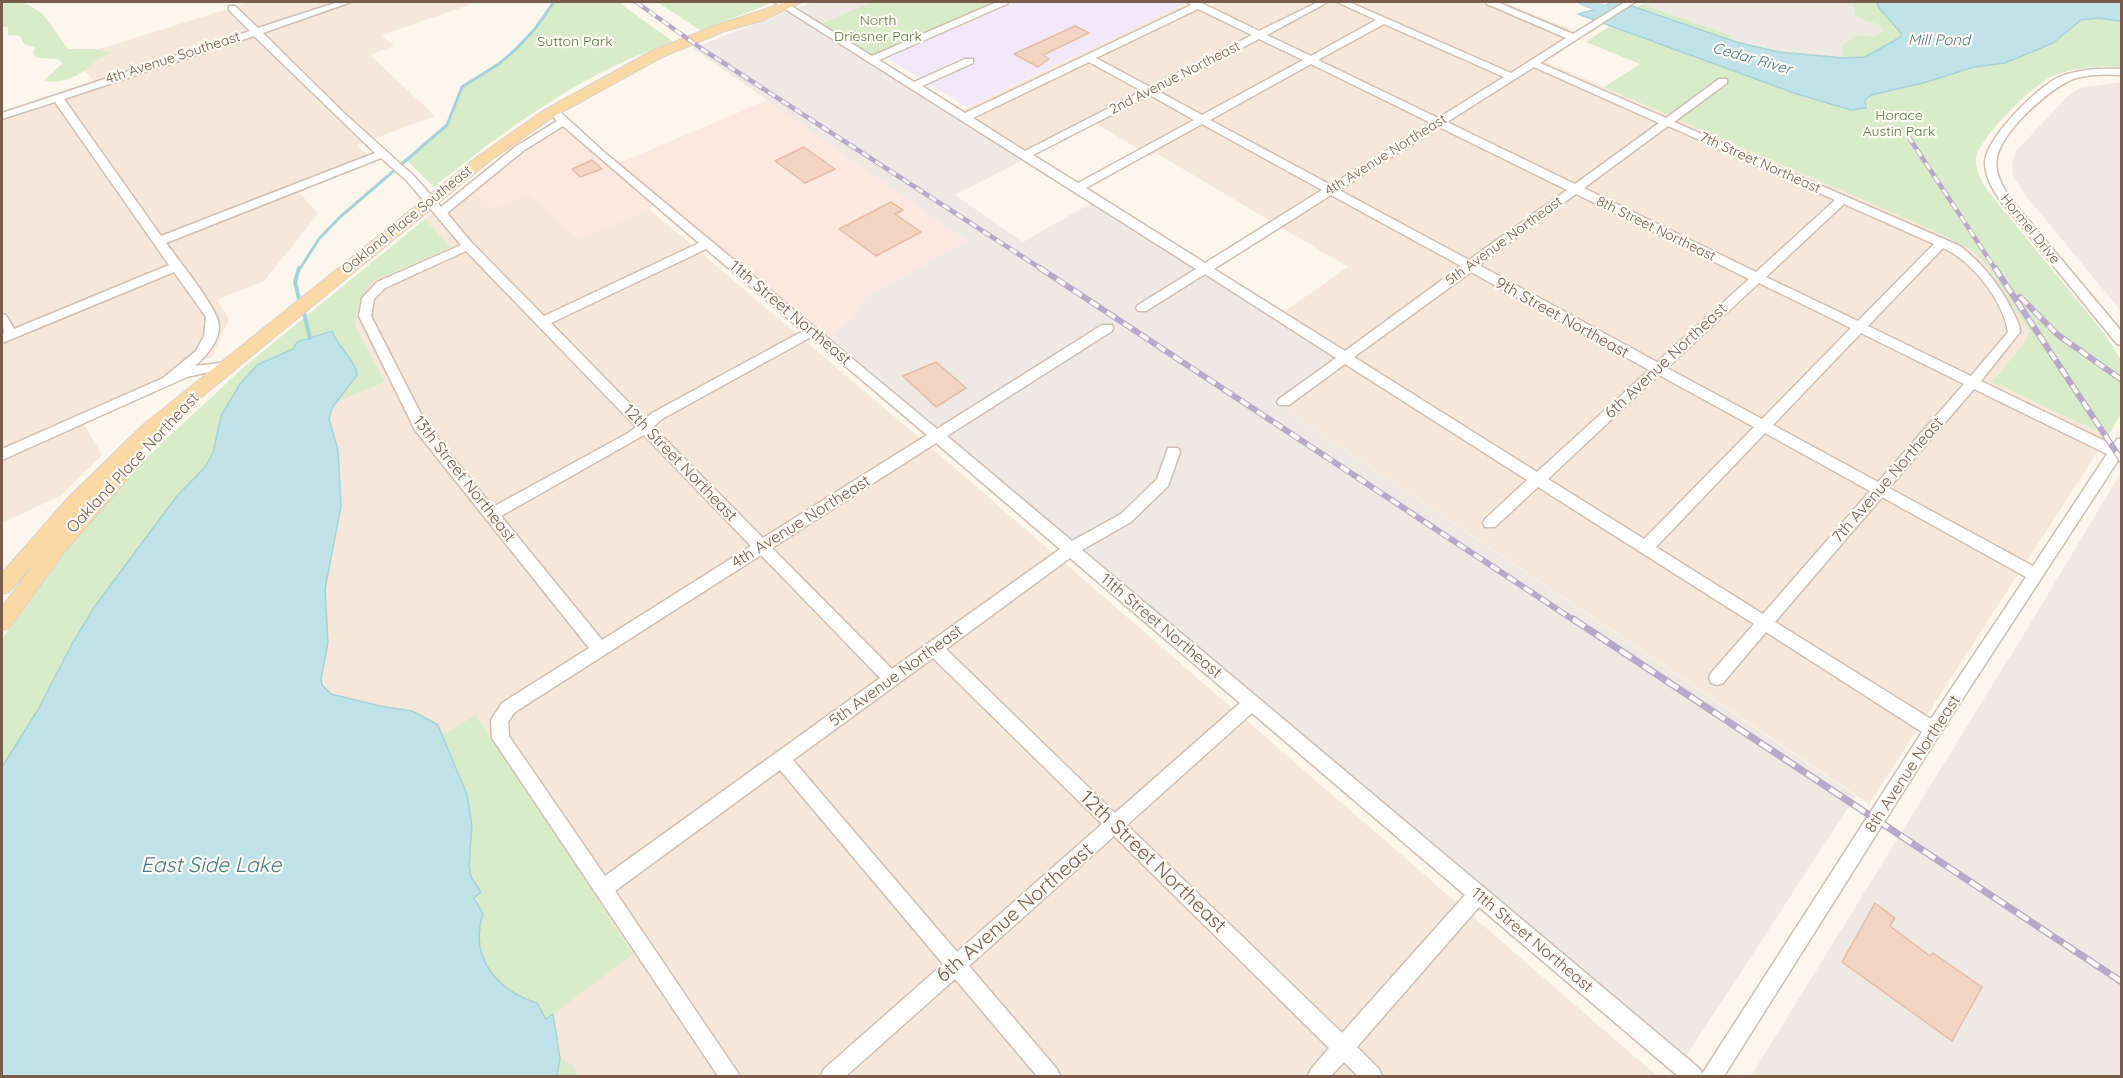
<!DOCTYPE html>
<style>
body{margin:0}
#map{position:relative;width:2123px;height:1078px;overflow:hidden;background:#fdf6ec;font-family:Quicksand,sans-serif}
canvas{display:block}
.frame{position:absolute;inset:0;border:3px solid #7a5c4d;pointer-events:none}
</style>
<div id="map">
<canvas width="2123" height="1078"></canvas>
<div class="frame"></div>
</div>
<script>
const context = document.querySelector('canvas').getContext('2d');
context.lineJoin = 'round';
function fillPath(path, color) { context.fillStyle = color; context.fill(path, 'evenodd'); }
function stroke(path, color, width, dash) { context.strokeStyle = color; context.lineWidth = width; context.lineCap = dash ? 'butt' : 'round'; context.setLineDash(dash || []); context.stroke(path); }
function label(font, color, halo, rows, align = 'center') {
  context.font = font + ' Quicksand,sans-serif'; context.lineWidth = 4.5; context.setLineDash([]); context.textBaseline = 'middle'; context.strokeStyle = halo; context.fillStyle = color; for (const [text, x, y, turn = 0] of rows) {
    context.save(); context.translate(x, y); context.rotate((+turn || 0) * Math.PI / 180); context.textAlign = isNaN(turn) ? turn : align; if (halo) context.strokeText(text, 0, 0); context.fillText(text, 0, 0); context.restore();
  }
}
fillPath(new Path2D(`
 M 250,2 L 478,2 L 382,35 L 394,46 L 370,55 L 435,116 L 357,145 L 373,161 L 298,191 L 318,214 L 264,281 L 217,300 L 229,319 L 212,357 L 181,365 L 155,381 L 78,415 L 102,455 L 60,496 L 2,523 L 2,112 L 94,82 L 74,57 Z
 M 1190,2 L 1206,8 L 1220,2 L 1503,2 L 1580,33 L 1539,59 L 1939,233 L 1971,250 L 1984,262 L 2029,331 L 2027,339 L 1992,382 L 2108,436 L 1869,804 L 1276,403 L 1282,313 L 1348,267 L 1156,153 L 1150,156 L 1095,123 L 1025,159 L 954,114 Z
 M 467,184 L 493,208 L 528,193 L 579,239 L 649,209 L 934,450 L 1657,1076 L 579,1076 L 571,1064 L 560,1058 L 553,1014 L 632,954 L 476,716 L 443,734 L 412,711 L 380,706 L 331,694 L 322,685 L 321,679 L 328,642 L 325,589 L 341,506 L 338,450 L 330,427 L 330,413 L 337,402 L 385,382 L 355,326 L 354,317 L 364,290 L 371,282 L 451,247 L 425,219 Z`), '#f5e8da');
fillPath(new Path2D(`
 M 768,100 L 967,241 L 866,297 L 852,319 L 830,337 L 665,202 L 579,239 L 528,193 L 493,208 L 467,184 L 535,134 L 566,116 L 619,163 Z`), '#fde8e0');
fillPath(new Path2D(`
 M 812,2 L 874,2 L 815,26 L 1025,159 L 955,195 L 1023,242 L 1093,202 L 1340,357 L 1277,404 L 1856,796 L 1686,1056 L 830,337 L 852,319 L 866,297 L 967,241 L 693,48 Z
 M 1646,2 L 1853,2 L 1857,17 L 1879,25 L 1883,31 L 1875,36 L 1856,35 L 1844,58 L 1778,52 L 1731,40 L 1733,36 L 1642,4 Z
 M 2121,82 L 2122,82 L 2121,311 L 2026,196 L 2013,176 L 2012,162 L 2017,150 L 2067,97 L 2080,88 Z
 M 2121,472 L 2121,1076 L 1751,1076 L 2032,621 Z`), '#efe9e4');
fillPath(new Path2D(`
 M 1014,2 L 1180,2 L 1185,4 L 967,107 L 887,58 Z`), '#f3e8fa');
fillPath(new Path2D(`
 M 2,2 L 24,2 L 42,13 L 68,49 L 95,49 L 110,52 C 106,57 98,58 94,63 C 83,74 61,86 44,80 L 63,63 L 58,59 L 37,58 L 33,54 L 35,47 L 25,45 L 20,36 L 8,35 L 8,27 L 2,26 Z
 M 554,2 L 618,2 L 675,43 C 592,65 501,133 434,187 L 406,160 L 447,125 L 453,115 L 458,92 L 463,85 L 505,58 L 536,26 Z
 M 657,2 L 774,2 L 715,25 L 703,32 Z
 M 872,2 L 1004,2 L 873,59 L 818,25 Z
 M 1853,2 L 2121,2 L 2121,67 C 2099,66 2074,67 2053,76 C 2034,84 1977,139 1976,160 C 1976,171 1982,181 1987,190 L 2104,333 L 2121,360 L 2121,414 L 2108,436 L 1992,382 L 2027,339 L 2029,331 L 1984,262 L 1971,250 L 1939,233 L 1604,87 L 1640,64 L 1586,42 L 1642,4 L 1733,36 L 1732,40 C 1772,52 1803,53 1844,58 L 1842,46 L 1856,35 L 1875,36 L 1883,31 L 1879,25 L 1856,17 Z
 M 425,219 L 451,247 L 372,282 C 361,294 354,311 355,326 L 385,382 L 337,402 L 330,413 L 330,427 L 338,450 L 341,506 L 325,589 L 328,642 L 321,679 L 322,685 L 331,694 L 380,706 L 412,711 L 430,719 L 438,725 L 443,734 L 476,715 L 633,954 L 553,1014 L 560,1058 L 571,1064 L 579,1076 L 2,1076 L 2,639 L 71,544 L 133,472 L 164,441 L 245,366 Z`), '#d8ecc9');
const water = new Path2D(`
 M 1612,2 L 1620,2 L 1736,42 L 1778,52 L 1844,58 L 1865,57 L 1901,37 L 1901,33 L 1879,8 L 1877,2 L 2122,2 L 2121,21 L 2099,18 L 2081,20 L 2053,43 L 2005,63 L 1974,67 L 1923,83 L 1871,95 L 1865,100 L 1866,108 L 1851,110 L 1797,94 L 1578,14 L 1601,8 Z
 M 332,331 C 337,347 356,360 357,375 L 332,408 L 329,419 L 338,450 L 341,506 L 325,589 L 328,642 L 321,679 L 322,685 L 331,694 L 380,706 L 412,711 L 438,725 L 467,795 L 472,826 L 469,865 L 471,877 L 481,892 L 474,898 L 483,914 C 482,918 480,923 480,927 C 474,965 504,993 537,1003 L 546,1019 L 553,1014 L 560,1058 L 557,1076 L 2,1076 L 2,767 L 39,708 L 72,644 L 95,606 L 177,496 L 205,467 L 213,453 L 221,416 L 240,384 L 257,365 L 293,349 L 297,342 Z`);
fillPath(water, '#bfe3e8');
stroke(water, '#a5d3da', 1.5);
stroke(new Path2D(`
 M 299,270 L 319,239 L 339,218 L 447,125 L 462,87 L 499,64 L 517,48 L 534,30 L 554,2`), '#a5d3da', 3);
stroke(new Path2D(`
 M 299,268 L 295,282 L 300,303
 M 303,309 L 310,338`), '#a5d3da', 4);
fillPath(new Path2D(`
 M 1578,2 L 1597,2 L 1634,15 L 1636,18 L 1634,21 L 1624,21 L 1580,5 Z`), '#bfe3e8');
const building = new Path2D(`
 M 1075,26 L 1089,33 L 1043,55 L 1049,59 L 1038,67 L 1014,54 Z
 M 804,147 L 835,169 L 805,183 L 775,161 Z
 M 592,160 L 602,169 L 580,177 L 572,169 Z
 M 891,202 L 903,210 L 895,214 L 921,232 L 876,256 L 839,229 Z
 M 936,362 L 966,388 L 936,407 L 903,376 Z
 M 1875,903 L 1895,918 L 1890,926 L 1930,956 L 1933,953 L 1982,987 L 1952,1041 L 1842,962 Z`);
fillPath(building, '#f3d5c3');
stroke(building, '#e6bba3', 1.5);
const minor = new Path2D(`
 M 338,2 L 351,2 L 263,33 L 344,113 L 415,177 L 441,207 L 515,147 L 557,121 L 548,111 L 557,109 L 604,152 L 937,429 L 1102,325 L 1112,325 L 1113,328 L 1112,331 L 947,436 L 1072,541 L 1121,514 L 1157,479 L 1168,448 L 1178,448 L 1180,452 L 1168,486 L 1131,522 L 1082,550 L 1700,1069 L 1702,1074 L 1922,732 L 1766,632 L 1723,683 L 1717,685 L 1711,683 L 1709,678 L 1711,673 L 1754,624 L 1538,487 L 1495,527 L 1485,527 L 1483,523 L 1485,519 L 1527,480 L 1345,364 L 1289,405 L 1279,405 L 1277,402 L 1279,399 L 1336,358 L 1205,274 L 1146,311 L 1138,311 L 1136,308 L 1138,305 L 1196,269 L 774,2 L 785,2 L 872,56 L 997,2 L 1008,2 L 1007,4 L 879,60 L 914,82 L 965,59 L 973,59 L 973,63 L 922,86 L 965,113 L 1191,5 L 1187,2 L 1202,3 L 1259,31 L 1318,2 L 1328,2 L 1267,35 L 1311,56 L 1376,20 L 1337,2 L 1349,2 L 1511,73 L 1566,38 L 1487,4 L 1486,2 L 1497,2 L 1573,34 L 1625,2 L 1635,2 L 1540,63 L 1666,118 L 1719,79 L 1727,79 L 1727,83 L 1674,122 L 1960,246 C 1987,267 2006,294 2019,325 L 2020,332 L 1981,381 L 2113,445 L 2117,439 L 2122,438 L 2122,460 L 2119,459 L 1939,735 L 1724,1076 L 1678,1076 L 1479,907 L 1357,1047 L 1379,1069 L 1382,1076 L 1358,1076 L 1344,1062 L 1331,1076 L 1308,1076 L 1311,1069 L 1329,1048 L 1114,836 L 969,966 L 1057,1069 L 1060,1076 L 1037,1076 L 955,979 L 846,1076 L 821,1076 L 824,1069 L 943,964 L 780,770 L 615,891 L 740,1076 L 718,1076 L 492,738 L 491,720 L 502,703 L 589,648 L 415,430 L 359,316 L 362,298 L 377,282 L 461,245 L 407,181 L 381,158 L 166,243 C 177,258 220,311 219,326 C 219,342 206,356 195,366 L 228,362 L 233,363 L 235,366 L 233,369 L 209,372 L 187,377 L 2,460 L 2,449 L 163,378 L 196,351 L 204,336 L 206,317 L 174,272 L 2,343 L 2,334 L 4,333 L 2,314 L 6,315 L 14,329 L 169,265 L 55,102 L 2,119 L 2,113 L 250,31 L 229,10 L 229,6 L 235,6 L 258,28 ZM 1198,9 L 1252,35 L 1150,87 L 1096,58 ZM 1384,24 L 1504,77 L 1438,118 L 1318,60 ZM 254,36 L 375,153 L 161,236 L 64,99 ZM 1259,39 L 1303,60 L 1202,115 L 1158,91 ZM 1089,62 L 1142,91 L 1025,151 L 973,118 ZM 1311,64 L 1431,123 L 1331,185 L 1210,120 ZM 1534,67 L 1659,123 L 1575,184 L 1447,122 ZM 1150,95 L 1194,120 L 1078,183 L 1033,155 ZM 1202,124 L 1322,190 L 1205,263 L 1086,188 ZM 563,126 L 699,243 L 544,316 L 472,243 L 447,213 L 523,151 ZM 1668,126 L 1835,200 L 1756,272 L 1584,188 ZM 1439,127 L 1567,190 L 1469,260 L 1339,190 ZM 1576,194 L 1749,279 L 1657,362 L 1479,265 ZM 1331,195 L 1461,266 L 1345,351 L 1214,269 ZM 1844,204 L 1934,244 L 1858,321 L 1766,277 ZM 1943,248 C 1972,261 2003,300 2008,332 L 2004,337 L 1971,376 L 1868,326 ZM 706,249 L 803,331 L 652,413 L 645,419 L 551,323 ZM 466,251 L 636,427 L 628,433 L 493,507 L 426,424 L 371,316 L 374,299 L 385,288 ZM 1471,272 L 1649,370 L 1537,472 L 1354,357 ZM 1759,283 L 1851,328 L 1762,419 L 1667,368 ZM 1861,333 L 1964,384 L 1878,482 L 1773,425 ZM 811,337 L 927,435 L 763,538 L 653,427 L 662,419 ZM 1659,375 L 1754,427 L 1644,539 L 1548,479 ZM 1974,389 L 2107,454 L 2033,566 L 1889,488 ZM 1765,433 L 1870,491 L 1763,614 L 1656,547 ZM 644,435 L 751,546 L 602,640 L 501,516 ZM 936,443 L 1060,549 L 892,669 L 772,548 ZM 1882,497 L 2026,577 L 1931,719 L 1775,622 ZM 761,555 L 880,678 L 605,876 L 509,736 L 508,722 L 514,713 L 526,705 ZM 1070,558 L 1240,703 L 1115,813 L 946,649 ZM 933,658 L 1102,824 L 957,952 L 793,760 ZM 1252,713 L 1465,895 L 1342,1033 L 1127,825 Z
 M 2122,69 L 2122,75 C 2106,74 2090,74 2076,78 C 2051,86 2001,132 1997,158 C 1994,172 2002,185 2009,197 L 2122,332 L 2122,345 L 2117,344 L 2000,200 C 1992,189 1985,176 1985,162 C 1987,137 2036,89 2057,78 C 2077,69 2100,68 2122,69 Z`);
const major = new Path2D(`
 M 787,2 L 802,2 L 761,21 L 725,31 L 662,57 L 553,117 L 487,163 L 155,435 L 122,468 L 127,469 L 129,474 L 127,479 L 65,551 L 9,628 L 2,630 L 2,607 L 36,561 L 9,592 L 2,594 L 2,573 L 68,498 L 143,425 L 477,157 L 543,111 L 652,51 L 717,25 Z`);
stroke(minor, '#d1beb0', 3);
stroke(major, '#dad1cd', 2);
fillPath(minor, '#fff');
fillPath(major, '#fbd9a5');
const railFar2 = new Path2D(`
 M 636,2 L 702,49 L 1043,270
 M 1908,136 L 1996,270`);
const railFar1 = new Path2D(`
 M 1040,268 L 1575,621
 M 1995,268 L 2122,461
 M 2020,297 L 2058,335 L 2122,380`);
const rail = new Path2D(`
 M 1573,619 L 2122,982`);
stroke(railFar2, '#b9a8c9', 4.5);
stroke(railFar1, '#b9a8c9', 6);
stroke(rail, '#b9a8c9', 7);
stroke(railFar2, '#fffaf3', 3, [8]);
stroke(railFar1, '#fffaf3', 4, [10]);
stroke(rail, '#fffaf3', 4.5, [14]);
label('14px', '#537a41', '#fffaf3', [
 ["North",878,21],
 ["Driesner Park",878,37],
 ["Sutton Park",575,42],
 ["Horace",1899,116],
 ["Austin Park",1899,132]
]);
label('14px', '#7a5c4d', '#fffaf3', [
 ["4th Avenue Southeast",173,58,-18],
 ["2nd Avenue Northeast",1175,78,-27],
 ["4th Avenue Northeast",1386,155,-32],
 ["7th Street Northeast",1760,163,24],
 ["Oakland Place Southeast",407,220,-39],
 ["8th Street Northeast",1656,229,26],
 ["Hormel Drive",2030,229,51],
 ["5th Avenue Northeast",1504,241,-36]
]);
label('italic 15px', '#437c86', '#fffaf3', [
 ["Mill Pond",1939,40],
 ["Cedar River",1752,59,16]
]);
label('16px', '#7a5c4d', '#fffaf3', [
 ["11th Street Northeast",790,313,40],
 ["9th Street Northeast",1562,318,29],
 ["6th Avenue Northeast",1666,361,-43],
 ["Oakland Place Northeast",133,463,-47],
 ["12th Street Northeast",680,463,46],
 ["13th Street Northeast",464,479,52],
 ["7th Avenue Northeast",1888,480,-49],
 ["4th Avenue Northeast",801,522,-32],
 ["11th Street Northeast",1161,626,40],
 ["5th Avenue Northeast",896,676,-36],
 ["8th Avenue Northeast",1913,764,-57],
 ["11th Street Northeast",1532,940,40]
]);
label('20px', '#7a5c4d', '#fffaf3', [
 ["12th Street Northeast",1153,862,44],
 ["6th Avenue Northeast",1015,913,-41]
]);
label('italic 21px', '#437c86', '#fffaf3', [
 ["East Side Lake",211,866]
]);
</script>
